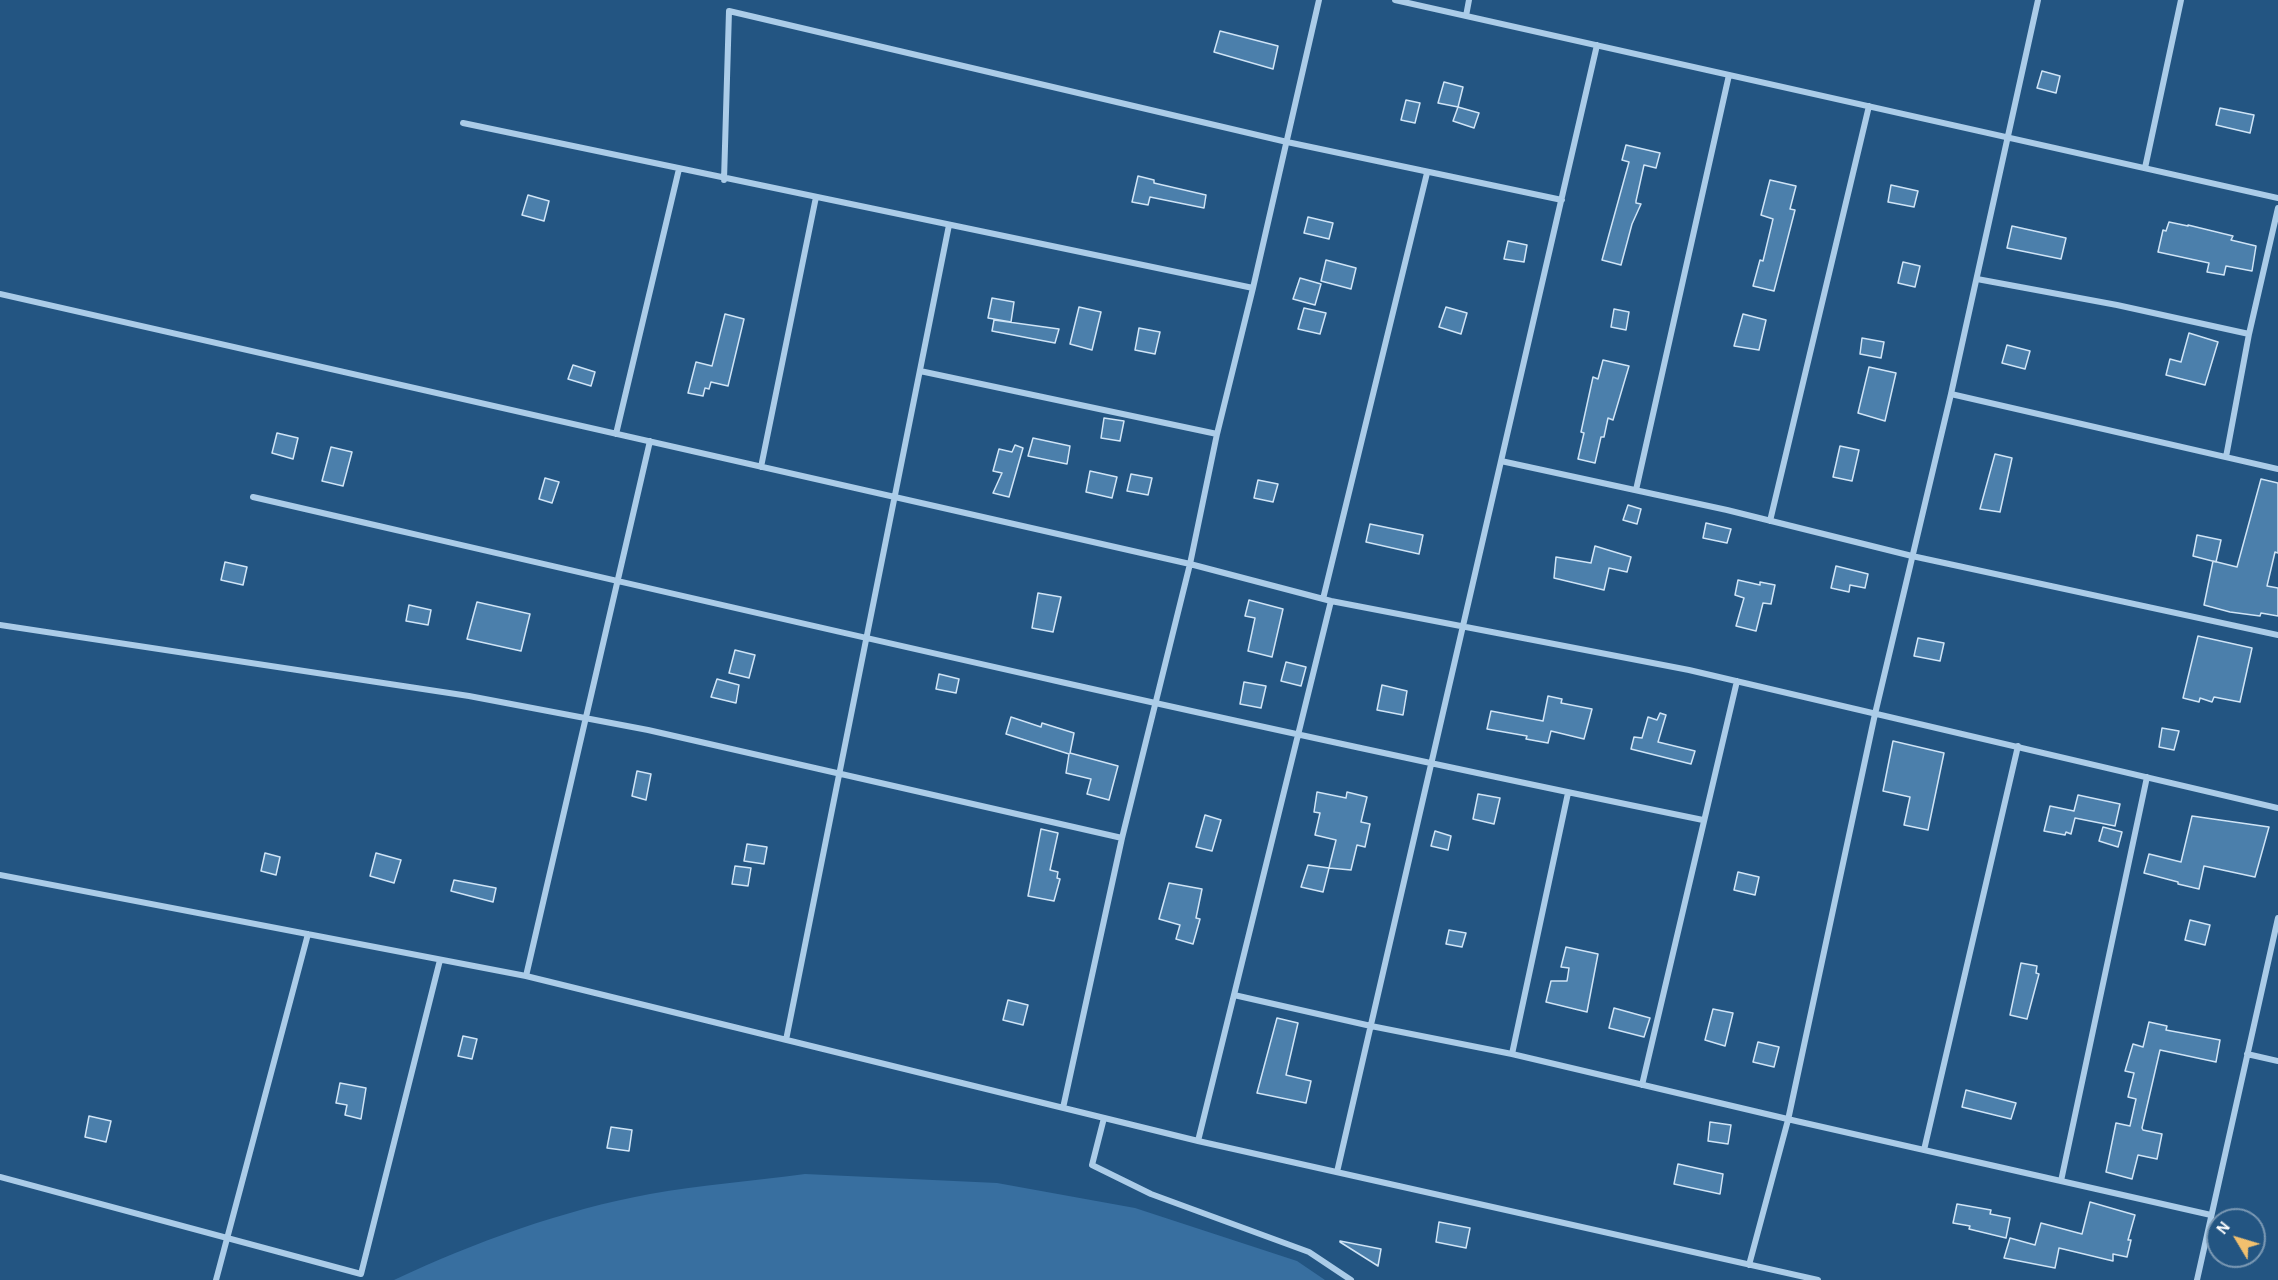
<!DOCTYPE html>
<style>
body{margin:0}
#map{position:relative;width:2278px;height:1280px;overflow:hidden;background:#235582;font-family:"Alegreya Sans",sans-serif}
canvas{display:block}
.north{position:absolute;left:2206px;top:1208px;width:60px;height:60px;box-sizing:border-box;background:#235582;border:2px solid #7b99b4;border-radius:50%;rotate:308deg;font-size:16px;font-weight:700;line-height:24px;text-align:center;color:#fff}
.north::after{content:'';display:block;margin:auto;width:21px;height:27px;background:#f2c06e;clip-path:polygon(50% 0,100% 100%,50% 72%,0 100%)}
</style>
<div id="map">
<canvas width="2278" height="1280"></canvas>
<div class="north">N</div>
</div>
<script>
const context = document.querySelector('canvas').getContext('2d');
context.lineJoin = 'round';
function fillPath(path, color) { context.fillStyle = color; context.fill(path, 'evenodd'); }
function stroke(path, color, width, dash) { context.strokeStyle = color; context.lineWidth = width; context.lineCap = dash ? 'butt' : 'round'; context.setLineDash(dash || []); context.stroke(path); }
fillPath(new Path2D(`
 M 805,1174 L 997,1183 L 1135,1208 L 1297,1261 L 1325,1280 L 394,1280 C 475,1242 563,1210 650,1194 C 701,1185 754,1181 805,1174 Z`), '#386fa0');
const building = new Path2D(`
 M 1220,31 L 1278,46 L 1273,69 L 1214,52 Z
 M 2042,71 L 2060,76 L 2056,93 L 2037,88 Z
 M 1444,82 L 1463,87 L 1458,107 L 1438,103 Z
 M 1406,100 L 1420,103 L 1415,123 L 1401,120 Z
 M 1458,107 L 1479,113 L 1474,128 L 1453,121 Z
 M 2220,108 L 2254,115 L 2250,133 L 2216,125 Z
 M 1626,145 L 1660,153 L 1656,168 L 1644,165 L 1636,201 L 1636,203 L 1641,204 L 1632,224 L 1621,265 L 1602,260 L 1629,162 L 1622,160 Z
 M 1138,176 L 1154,180 L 1154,183 L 1206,195 L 1204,208 L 1150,197 L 1148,205 L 1132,202 Z
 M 1770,180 L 1796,186 L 1790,209 L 1795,210 L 1774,291 L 1753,286 L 1760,260 L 1763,261 L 1773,219 L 1761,215 Z
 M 1891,185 L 1918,191 L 1914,207 L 1888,202 Z
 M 528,195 L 549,201 L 544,221 L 522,215 Z
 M 1308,217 L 1333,223 L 1329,239 L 1304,233 Z
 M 2169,222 L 2188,226 L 2188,225 L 2233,236 L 2231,240 L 2256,246 L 2252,271 L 2226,266 L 2224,275 L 2207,272 L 2209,263 L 2158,252 L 2163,230 L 2166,231 Z
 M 2012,226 L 2066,238 L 2061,259 L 2007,248 Z
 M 1508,241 L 1527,245 L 1524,262 L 1504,259 Z
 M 1326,260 L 1356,268 L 1351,289 L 1321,281 Z
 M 1903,262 L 1920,266 L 1915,287 L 1898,283 Z
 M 1300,278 L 1321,284 L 1315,305 L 1293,299 Z
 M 992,298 L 1014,302 L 1011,322 L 988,318 Z
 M 1079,307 L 1101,312 L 1092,350 L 1070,344 Z
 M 1446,307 L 1467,313 L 1461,334 L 1439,327 Z
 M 1304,308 L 1326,313 L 1320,334 L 1298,329 Z
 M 1614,309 L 1629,312 L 1626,330 L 1611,327 Z
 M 725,314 L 744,319 L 728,386 L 711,382 L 709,389 L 705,388 L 703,396 L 688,393 L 696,362 L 712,366 Z
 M 1743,314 L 1766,320 L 1759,350 L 1734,346 Z
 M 994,320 L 1059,329 L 1055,343 L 992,331 Z
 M 1139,328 L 1160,332 L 1155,354 L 1135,350 Z
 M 2189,333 L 2218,342 L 2205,385 L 2166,375 L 2170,359 L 2181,362 Z
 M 1862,338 L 1884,342 L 1881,358 L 1860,354 Z
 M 2007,345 L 2030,351 L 2025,369 L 2002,363 Z
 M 1603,360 L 1629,366 L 1613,420 L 1608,418 L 1604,437 L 1601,437 L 1595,463 L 1578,459 L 1584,433 L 1581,432 L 1593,377 L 1598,379 Z
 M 573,365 L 595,372 L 591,386 L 568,379 Z
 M 1869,367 L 1896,373 L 1885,421 L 1858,413 Z
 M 1104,418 L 1124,421 L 1120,441 L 1101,438 Z
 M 277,433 L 298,438 L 293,459 L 272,453 Z
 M 1033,438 L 1070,446 L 1067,464 L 1028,456 Z
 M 1015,445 L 1023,448 L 1009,497 L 993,493 L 1002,473 L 993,471 L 999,449 L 1012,452 Z
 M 1840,446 L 1859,450 L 1852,481 L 1833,477 Z
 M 331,447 L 352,452 L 343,486 L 322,481 Z
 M 1995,454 L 2012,458 L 2000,512 L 1980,509 Z
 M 1090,471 L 1117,477 L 1112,498 L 1086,492 Z
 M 1131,474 L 1152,478 L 1148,495 L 1127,491 Z
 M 545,478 L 559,482 L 552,503 L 539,499 Z
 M 2261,479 L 2278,483 L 2278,553 L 2275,552 L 2267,586 L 2278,588 L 2278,616 L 2261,613 L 2260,616 L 2230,612 L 2204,605 L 2213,561 L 2237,567 Z
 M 1258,480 L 1278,484 L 1273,502 L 1254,498 Z
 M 1628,505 L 1641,509 L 1637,524 L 1623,520 Z
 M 1706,523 L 1731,529 L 1727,543 L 1703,538 Z
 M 1370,524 L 1423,535 L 1419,554 L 1366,542 Z
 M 2197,535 L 2221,540 L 2216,562 L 2193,556 Z
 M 1595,546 L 1631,557 L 1627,572 L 1609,568 L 1604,590 L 1554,578 L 1556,557 L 1591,563 Z
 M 225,562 L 247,567 L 243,585 L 221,580 Z
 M 1836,566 L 1868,574 L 1865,588 L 1850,585 L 1849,592 L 1831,588 Z
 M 1738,580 L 1760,585 L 1760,582 L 1775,585 L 1771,604 L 1763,603 L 1756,631 L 1736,626 L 1744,598 L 1735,595 Z
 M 1038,593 L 1061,597 L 1053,632 L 1032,628 Z
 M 1249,600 L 1283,609 L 1272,657 L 1248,651 L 1255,618 L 1245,616 Z
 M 477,602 L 530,614 L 521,651 L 467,639 Z
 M 409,605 L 431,610 L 428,625 L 406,621 Z
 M 2198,636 L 2252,648 L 2240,702 L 2214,697 L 2212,702 L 2200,698 L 2199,702 L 2183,698 Z
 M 1918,638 L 1944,643 L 1940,661 L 1914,656 Z
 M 735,650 L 755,655 L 749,678 L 729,673 Z
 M 1286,662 L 1306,667 L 1301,686 L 1281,681 Z
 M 939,674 L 959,679 L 956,693 L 936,689 Z
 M 717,679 L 739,685 L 736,703 L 711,697 Z
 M 1244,682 L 1266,686 L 1261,708 L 1240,704 Z
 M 1382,685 L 1407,691 L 1403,715 L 1377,710 Z
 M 1548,696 L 1562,699 L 1561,703 L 1592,709 L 1584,739 L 1551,731 L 1548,743 L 1526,739 L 1527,736 L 1487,729 L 1491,711 L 1543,721 Z
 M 1660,713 L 1666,715 L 1658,742 L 1695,751 L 1691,764 L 1631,749 L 1634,737 L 1642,738 L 1648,717 L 1657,720 Z
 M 1011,717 L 1041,727 L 1042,723 L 1074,733 L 1070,753 L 1118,766 L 1109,800 L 1087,794 L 1091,779 L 1066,773 L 1069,754 L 1006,734 Z
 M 2162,728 L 2179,731 L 2174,750 L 2159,747 Z
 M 1893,741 L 1944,753 L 1928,830 L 1904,825 L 1910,797 L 1883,791 Z
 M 637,771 L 651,774 L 646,800 L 632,796 Z
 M 1317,792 L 1346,798 L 1347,792 L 1367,797 L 1361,822 L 1370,824 L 1365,847 L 1357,845 L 1351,870 L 1329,868 L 1336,840 L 1315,835 L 1320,813 L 1314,812 Z
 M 1478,794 L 1500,798 L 1494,824 L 1473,819 Z
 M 2078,795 L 2120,804 L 2115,826 L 2075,818 L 2071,834 L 2066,832 L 2065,835 L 2044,831 L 2050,806 L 2074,811 Z
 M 1205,815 L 1221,820 L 1212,851 L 1196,847 Z
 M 2192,816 L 2269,827 L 2255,877 L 2204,866 L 2199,889 L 2178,884 L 2178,882 L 2144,873 L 2149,854 L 2181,862 Z
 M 2103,827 L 2122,832 L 2118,847 L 2099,841 Z
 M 1041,829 L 1058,833 L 1050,870 L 1058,872 L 1057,878 L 1060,879 L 1054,901 L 1028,896 Z
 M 1435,831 L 1451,836 L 1448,850 L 1431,846 Z
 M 747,844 L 767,847 L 764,864 L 744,861 Z
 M 265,853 L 280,857 L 276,875 L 261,871 Z
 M 376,853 L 401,860 L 394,883 L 370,876 Z
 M 1308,865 L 1329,868 L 1323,892 L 1301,887 Z
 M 735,866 L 751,868 L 748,886 L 732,884 Z
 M 1738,872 L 1759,877 L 1755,895 L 1734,890 Z
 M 454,880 L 496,888 L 493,902 L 451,891 Z
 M 1169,883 L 1202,889 L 1196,918 L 1200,919 L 1193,944 L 1176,939 L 1180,925 L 1159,919 Z
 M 2190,920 L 2210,925 L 2205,945 L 2185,940 Z
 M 1449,930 L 1466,933 L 1462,947 L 1446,944 Z
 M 1566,947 L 1598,954 L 1587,1012 L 1546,1002 L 1551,981 L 1567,981 L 1569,968 L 1561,967 Z
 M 2021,963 L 2037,966 L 2036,973 L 2039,974 L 2027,1019 L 2010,1015 Z
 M 1008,1000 L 1028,1005 L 1023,1025 L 1003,1020 Z
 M 1614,1008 L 1650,1018 L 1644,1037 L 1609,1028 Z
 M 1713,1009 L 1733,1013 L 1725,1046 L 1705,1040 Z
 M 1277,1018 L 1298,1023 L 1286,1075 L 1311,1081 L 1306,1103 L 1257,1093 Z
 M 2149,1022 L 2167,1026 L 2166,1030 L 2220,1040 L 2216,1062 L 2160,1050 L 2142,1128 L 2143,1130 L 2162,1134 L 2157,1159 L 2138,1155 L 2132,1179 L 2106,1172 L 2116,1123 L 2130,1126 L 2136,1099 L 2128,1097 L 2134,1073 L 2125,1071 L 2133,1044 L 2143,1047 Z
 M 463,1036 L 477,1039 L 472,1059 L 458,1056 Z
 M 1758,1042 L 1779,1047 L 1774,1067 L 1753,1062 Z
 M 340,1083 L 366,1088 L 361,1119 L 345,1115 L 347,1105 L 336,1103 Z
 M 1966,1090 L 2016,1103 L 2011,1119 L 1962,1107 Z
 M 89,1116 L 111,1121 L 106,1142 L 85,1137 Z
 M 1710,1122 L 1731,1125 L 1728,1144 L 1708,1141 Z
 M 611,1127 L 632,1130 L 629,1151 L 607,1148 Z
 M 1678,1164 L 1723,1174 L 1720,1194 L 1674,1184 Z
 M 2090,1202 L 2135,1215 L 2128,1240 L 2131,1240 L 2127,1257 L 2113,1254 L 2113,1261 L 2059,1248 L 2055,1268 L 2004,1258 L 2010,1238 L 2035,1245 L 2041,1223 L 2082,1234 Z
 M 1957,1204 L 1991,1210 L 1990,1214 L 2010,1218 L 2006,1238 L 1969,1229 L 1970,1226 L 1953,1223 Z
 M 1439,1222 L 1470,1228 L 1466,1248 L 1436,1242 Z
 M 1340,1241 L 1381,1249 L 1378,1266 L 1340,1242 Z`);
fillPath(building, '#4b7fab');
stroke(building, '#cfe4f6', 1.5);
stroke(new Path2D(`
 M 1395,0 L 2278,198
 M 1466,16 L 1469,0
 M 463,123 L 1253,288
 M 2145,168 L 2181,0
 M 724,180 L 729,11 L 1287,142 L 1562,200
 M 1977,279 L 2117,305 L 2249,334
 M 0,294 L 1190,564 L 1331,601 L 1689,670 L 2278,808
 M 920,371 L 1217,434
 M 1951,394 L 2278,469
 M 616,434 L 679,169
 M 2226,457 L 2249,334 L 2278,208
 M 1501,461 L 1727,510 L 1912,556 L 2278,635
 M 761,467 L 816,197
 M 1636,490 L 1729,75
 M 253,497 C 735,608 1217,721 1703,820
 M 1770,521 L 1869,106
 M 1323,599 L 1427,173
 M 0,625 L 469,696 L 648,730 L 1122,838
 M 0,875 L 526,976 L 1198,1141 L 1818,1280
 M 526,976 L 650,441
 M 1234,995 L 1371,1026 L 1512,1054 L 1796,1121 L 2211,1215
 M 786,1040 L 949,225
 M 1512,1054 L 1568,793
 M 2247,1054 L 2278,1061
 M 1642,1085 L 1737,681
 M 1063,1108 L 1122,838 L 1190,564 L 1217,434 L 1253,288 L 1319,0
 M 1104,1118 L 1092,1165 L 1151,1194 L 1309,1252 L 1351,1280
 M 1198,1141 L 1331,601
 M 1924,1150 L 2018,746
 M 1337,1172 L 1597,45
 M 0,1177 L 361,1274 L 440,960
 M 2061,1181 L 2147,777
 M 1749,1265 L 1788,1120 L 1875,714 L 1951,394 L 2038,0
 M 216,1280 L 308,934
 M 2197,1280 L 2278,918`), '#abcce8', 6);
</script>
